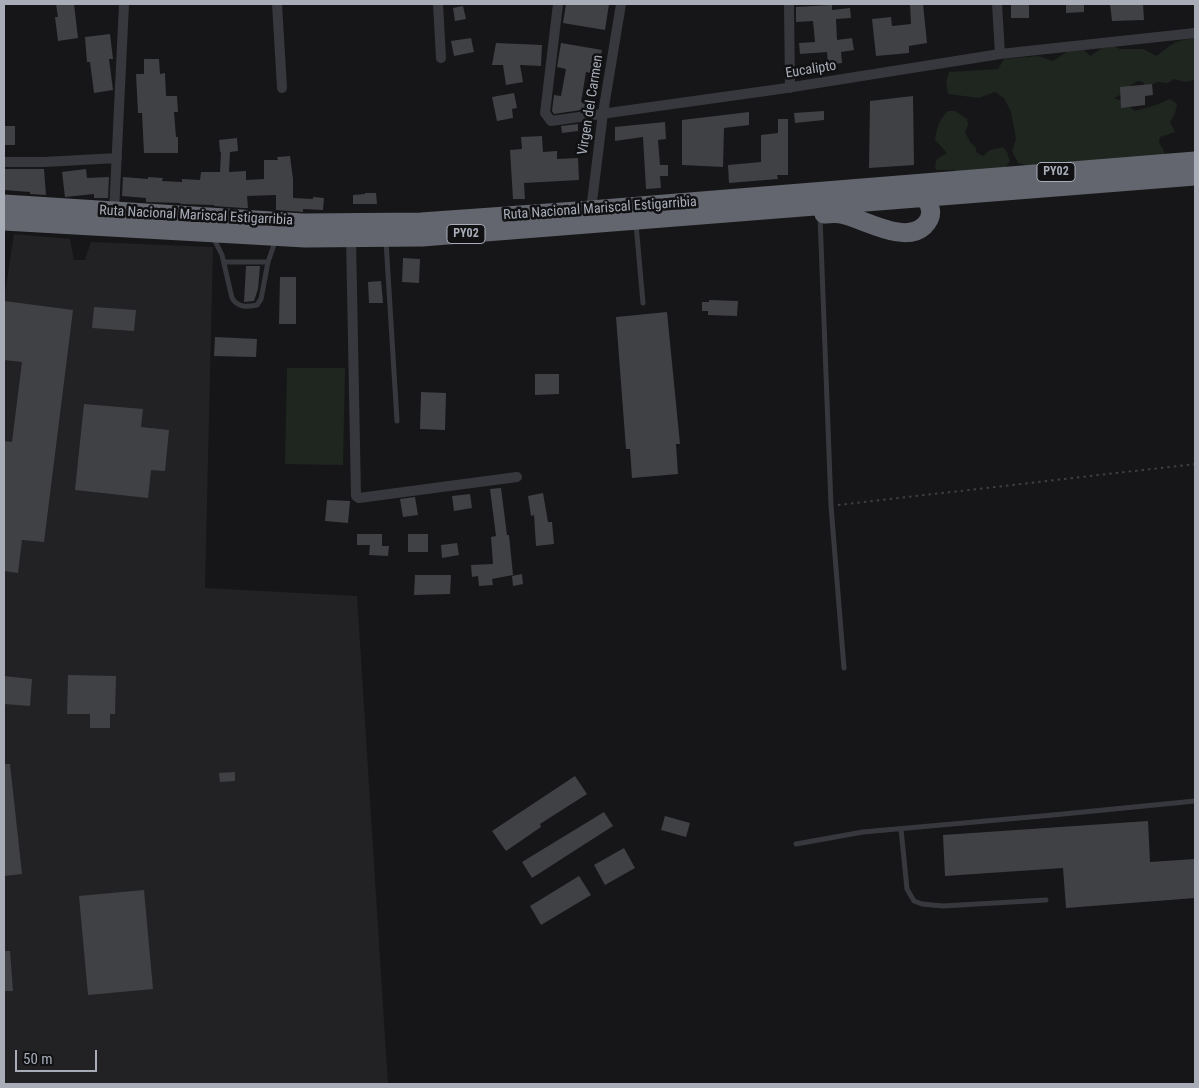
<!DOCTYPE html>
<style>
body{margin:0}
#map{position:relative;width:1199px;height:1088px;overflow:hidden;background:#161618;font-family:"Roboto Condensed",sans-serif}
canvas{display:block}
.frame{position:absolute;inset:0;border:5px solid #a8adb8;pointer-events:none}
.scale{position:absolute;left:15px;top:1050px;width:82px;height:22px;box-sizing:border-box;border:2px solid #a8adb8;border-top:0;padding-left:6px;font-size:15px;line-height:18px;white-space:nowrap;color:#a8adb8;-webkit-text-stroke:4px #111113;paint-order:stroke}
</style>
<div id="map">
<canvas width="1199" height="1088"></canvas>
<div class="frame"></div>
<div class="scale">50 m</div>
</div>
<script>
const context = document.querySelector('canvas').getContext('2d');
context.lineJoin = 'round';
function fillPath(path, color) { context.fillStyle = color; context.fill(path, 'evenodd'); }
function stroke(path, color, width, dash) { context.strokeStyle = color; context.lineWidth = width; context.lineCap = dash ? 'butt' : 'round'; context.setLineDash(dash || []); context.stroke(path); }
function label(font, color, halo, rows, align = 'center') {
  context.font = font + ' "Roboto Condensed",sans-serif'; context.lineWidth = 5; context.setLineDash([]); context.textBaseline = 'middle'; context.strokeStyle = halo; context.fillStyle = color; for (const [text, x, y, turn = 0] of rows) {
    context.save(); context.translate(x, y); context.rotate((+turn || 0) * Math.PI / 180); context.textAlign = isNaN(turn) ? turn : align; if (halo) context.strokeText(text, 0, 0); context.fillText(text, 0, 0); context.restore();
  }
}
fillPath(new Path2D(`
 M 14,234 L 70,239 L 74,260 L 85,260 L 91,242 L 213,247 L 205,588 L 357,596 L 388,1084 L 4,1084 L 4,299 Z`), '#222225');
fillPath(new Path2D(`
 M 1195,38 L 1195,80 L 1185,82 L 1174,79 L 1168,83 L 1158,82 L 1145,88 L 1143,82 L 1138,81 L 1130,86 L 1128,91 L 1114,98 L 1124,102 L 1135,111 L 1156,105 L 1170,99 L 1177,104 L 1175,114 L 1170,122 L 1175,132 L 1160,137 L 1159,142 L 1167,157 L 1037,168 L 1018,163 L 1012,151 L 1016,139 L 1011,112 L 1004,98 L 995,92 L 979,98 L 948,94 L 946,82 L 949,72 L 998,69 L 1004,59 L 1039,56 L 1053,61 L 1068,51 L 1084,50 L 1090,56 L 1102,48 L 1113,46 L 1120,49 L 1143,49 L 1157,56 C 1171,44 1176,40 1195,38 Z
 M 948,111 L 955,111 L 967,119 L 968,125 L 965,132 L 970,142 L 976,148 L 976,152 L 983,156 L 990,150 L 1003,147 L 1007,152 L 1010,161 L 1004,169 L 961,177 L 954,170 L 936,170 L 935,165 L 937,159 L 947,153 L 935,140 C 937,128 939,119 948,111 Z
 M 287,368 L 345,368 L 343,465 L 285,464 Z`), '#1e261f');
fillPath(new Path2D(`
 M 56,4 L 74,4 L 78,38 L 58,41 L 55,17 L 58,17 Z
 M 566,4 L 609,4 L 605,30 L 563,23 Z
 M 910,4 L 923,4 L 927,43 L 909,46 L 909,53 L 876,56 L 872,19 L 891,17 L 892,26 L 911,24 Z
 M 1011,4 L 1029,4 L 1029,18 L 1011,18 Z
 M 1066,4 L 1084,4 L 1084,12 L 1066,13 Z
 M 1110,4 L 1143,4 L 1144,20 L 1112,21 Z
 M 832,5 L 832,10 L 850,8 L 851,18 L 836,19 L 837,40 L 852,38 L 854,50 L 841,52 L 842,63 L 828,65 L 827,52 L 800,54 L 799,43 L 815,42 L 813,21 L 796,22 L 796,7 Z
 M 463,6 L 466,19 L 455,21 L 453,8 Z
 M 110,34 L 113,59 L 109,59 L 113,90 L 94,93 L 90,62 L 87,62 L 85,37 Z
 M 471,38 L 474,52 L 454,56 L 451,41 Z
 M 496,43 L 542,45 L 541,66 L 520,65 L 523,82 L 506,85 L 503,65 L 492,65 Z
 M 561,43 L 602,50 L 597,74 L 586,72 L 581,102 L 595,105 L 594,108 L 554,114 L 552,111 L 554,95 L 561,96 L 566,69 L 557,67 Z
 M 144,59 L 159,59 L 160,74 L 165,73 L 166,96 L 177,96 L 178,112 L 174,112 L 176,137 L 178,137 L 178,153 L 144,153 L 142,113 L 138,113 L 136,74 L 144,74 Z
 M 1152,84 L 1153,95 L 1145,96 L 1145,105 L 1121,108 L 1120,87 Z
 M 514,93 L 517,108 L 512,109 L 513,118 L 497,121 L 492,97 Z
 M 913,96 L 914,165 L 869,168 L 870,101 Z
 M 824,111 L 824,120 L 795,123 L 794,113 Z
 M 749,112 L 749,125 L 724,128 L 723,167 L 682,165 L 682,120 Z
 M 778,119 L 788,119 L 788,175 L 777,175 L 778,179 L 729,183 L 728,165 L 761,162 L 761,135 L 778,133 Z
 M 665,122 L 666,139 L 658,140 L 660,165 L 668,165 L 668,176 L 660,176 L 661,188 L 646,189 L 643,137 L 615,141 L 615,127 Z
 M 578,124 L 578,131 L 562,133 L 561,126 Z
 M 5,126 L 15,126 L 15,145 L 4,145 Z
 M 542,136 L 543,152 L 557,151 L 557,159 L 578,158 L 579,180 L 524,183 L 525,199 L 513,199 L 510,150 L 522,149 L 521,137 Z
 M 237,138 L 238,151 L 230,152 L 229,172 L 246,171 L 246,180 L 264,179 L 264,160 L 278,160 L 277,157 L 290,156 L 293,179 L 293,198 L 313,199 L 313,197 L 324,198 L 323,210 L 303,209 L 303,212 L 276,210 L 276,195 L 247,196 L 248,208 L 243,208 L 214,206 L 214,205 L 180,204 L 181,203 L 146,202 L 146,198 L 122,196 L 123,177 L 148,179 L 148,177 L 163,178 L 162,181 L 182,182 L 182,179 L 200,180 L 201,172 L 220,172 L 221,152 L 220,152 L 219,140 Z
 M 4,169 L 44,169 L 46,195 L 30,194 L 30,192 L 4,190 Z
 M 86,169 L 87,178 L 109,177 L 108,198 L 94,198 L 94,194 L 65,197 L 62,172 Z
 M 365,193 L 376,193 L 377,204 L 353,204 L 353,195 L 365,194 Z
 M 403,258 L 420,259 L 419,283 L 402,282 Z
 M 246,266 L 260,266 L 258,289 L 254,301 L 244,302 Z
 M 280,277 L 296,277 L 296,324 L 279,324 Z
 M 381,281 L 383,303 L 369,303 L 368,282 Z
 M 709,300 L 738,301 L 737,316 L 708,315 L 708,311 L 702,311 L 702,302 L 709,302 Z
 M 4,301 L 73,310 L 44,542 L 22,540 L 18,573 L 4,571 L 4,441 L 12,442 L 22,362 L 4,360 Z
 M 94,307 L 136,310 L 134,331 L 92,328 Z
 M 667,312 L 680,444 L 676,444 L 678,474 L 632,478 L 630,449 L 626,449 L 616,317 Z
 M 215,337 L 257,339 L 256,357 L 214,356 Z
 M 535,374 L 559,374 L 559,394 L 535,395 Z
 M 421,392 L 446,393 L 445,430 L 420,429 Z
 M 84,404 L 143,409 L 141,427 L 169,430 L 165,471 L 151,470 L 148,498 L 75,490 Z
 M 501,488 L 507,535 L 509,535 L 513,575 L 492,579 L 493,585 L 479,586 L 478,576 L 472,577 L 471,565 L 493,564 L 491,537 L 496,536 L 490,489 Z
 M 543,493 L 548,522 L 552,522 L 554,544 L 536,546 L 534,515 L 531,516 L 528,496 Z
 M 470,494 L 472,508 L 454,511 L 452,496 Z
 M 415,497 L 418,515 L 403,517 L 400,499 Z
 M 327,500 L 350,501 L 348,523 L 325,521 Z
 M 357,534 L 382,534 L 382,546 L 389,546 L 388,556 L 369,555 L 370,545 L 357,545 Z
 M 408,534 L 428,534 L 428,552 L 408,552 Z
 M 457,543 L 459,555 L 442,558 L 441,545 Z
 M 522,574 L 523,584 L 513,586 L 512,576 Z
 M 415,575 L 451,575 L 450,594 L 414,595 Z
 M 68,675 L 116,676 L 115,714 L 110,714 L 110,728 L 90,728 L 90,714 L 67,714 Z
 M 4,676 L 32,679 L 30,706 L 4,704 Z
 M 4,764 L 10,764 L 22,874 L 4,876 Z
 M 235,772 L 235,781 L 220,782 L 219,773 Z
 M 575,776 L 587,794 L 540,824 L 541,827 L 506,851 L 492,831 Z
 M 604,812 L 613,826 L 532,878 L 522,862 Z
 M 665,816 L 690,823 L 686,837 L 661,830 Z
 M 1148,821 L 1150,862 L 1195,859 L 1195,898 L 1066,908 L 1063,868 L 945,876 L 943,835 Z
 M 624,848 L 635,868 L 605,885 L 594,865 Z
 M 579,876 L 591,895 L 541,925 L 530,906 Z
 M 144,890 L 153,989 L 88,995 L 79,896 Z
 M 4,951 L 10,951 L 13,991 L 4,991 Z`), '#404145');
stroke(new Path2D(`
 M 838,505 L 1195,464`), '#3d3f44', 2, [2.5, 4]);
stroke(new Path2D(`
 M 820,216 L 831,506 L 844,668
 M 636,224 L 643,303
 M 213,237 L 222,255 L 232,298 C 238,308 247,307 257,305 L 261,299 L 268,262 L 276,239
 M 386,241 L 397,421
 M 224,262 L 268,262
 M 901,829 L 907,889 L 914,901 L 922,904 L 943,906 L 1046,900
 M 796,844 L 863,832 L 1053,815 L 1195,801`), '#37383d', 5);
stroke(new Path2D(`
 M 277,4 L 282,88
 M 438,4 L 441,58
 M 558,4 L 545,113 L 551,121 L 780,89 L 1000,54 L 1195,33
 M 789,4 L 790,88
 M 997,4 L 1000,54
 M 4,162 L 44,162 L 117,158
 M 591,210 L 603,113 L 621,4
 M 114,212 L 124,4
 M 351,238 L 356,496 L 359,498 L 517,477`), '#37383d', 10);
stroke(new Path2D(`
 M 4,204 L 303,223 L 421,222 L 591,210 L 1195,161
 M 824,214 C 829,214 835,213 840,214 C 863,218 904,245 924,226 C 929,221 932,215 930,208 C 928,200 927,194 921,188
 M 4,221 L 305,238 L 422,237 L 1195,176`), '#63666e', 19);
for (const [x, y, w] of [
 [1056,172,38],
 [466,234,38]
]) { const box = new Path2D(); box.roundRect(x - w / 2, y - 9.5, w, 19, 4); context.fillStyle = '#111113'; context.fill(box); stroke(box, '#a8adb8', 1); }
label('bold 12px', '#a8adb8', null, [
 ["PY02",1056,172],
 ["PY02",466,234]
]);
label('14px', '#a8adb8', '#111113', [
 ["Eucalipto",811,70,-9],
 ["Virgen del Carmen",591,105,-81],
 ["Ruta Nacional Mariscal Estigarribia",600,209,-4],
 ["Ruta Nacional Mariscal Estigarribia",196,216,3]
]);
</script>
